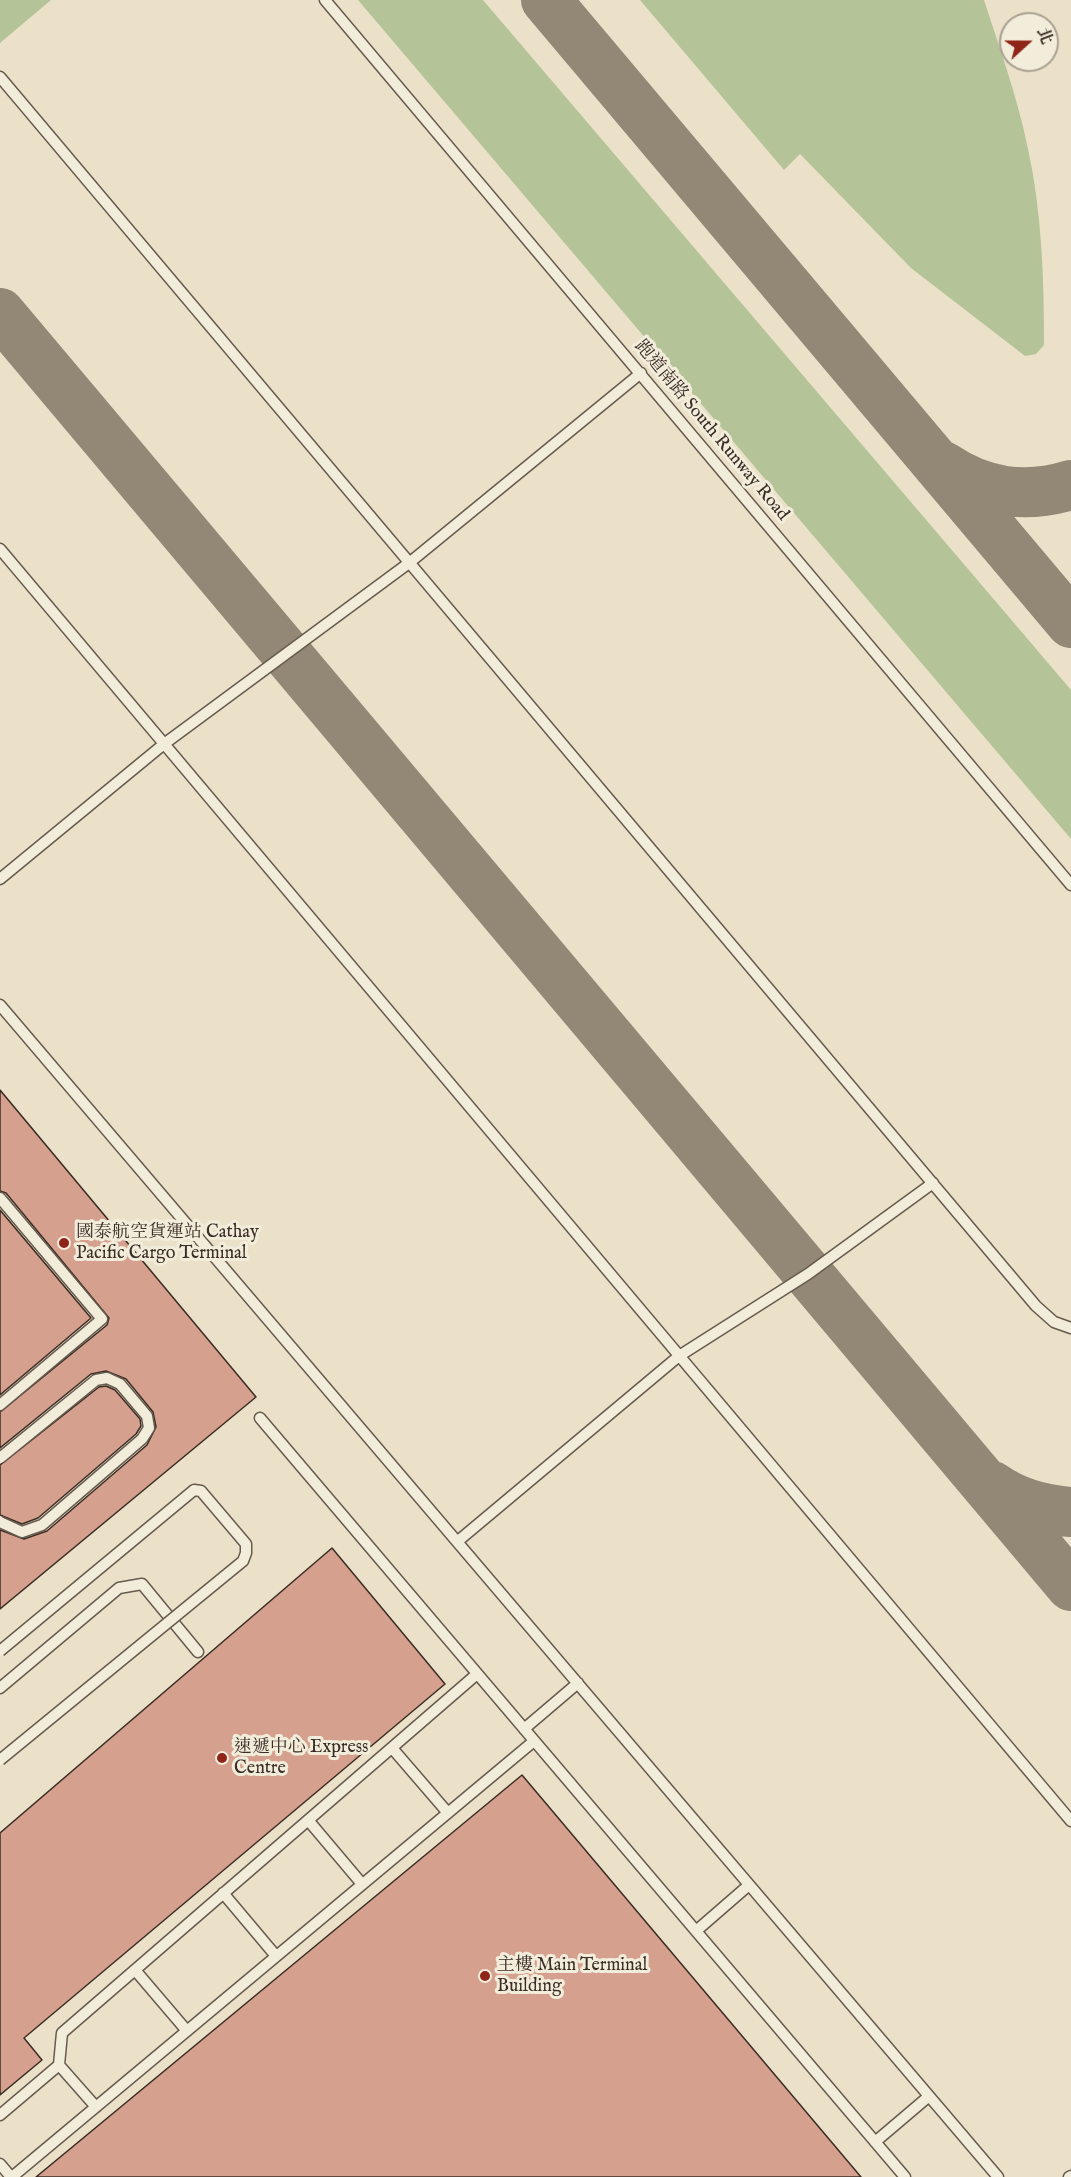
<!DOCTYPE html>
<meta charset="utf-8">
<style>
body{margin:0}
#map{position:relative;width:1071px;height:2177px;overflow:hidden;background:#ebe1c8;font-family:"IM FELL English","Noto Serif TC",serif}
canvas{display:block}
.north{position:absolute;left:999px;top:12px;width:60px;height:60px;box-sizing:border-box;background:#f2ecdb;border:2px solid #a9a092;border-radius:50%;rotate:69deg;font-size:16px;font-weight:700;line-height:24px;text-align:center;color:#3b2d25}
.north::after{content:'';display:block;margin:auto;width:21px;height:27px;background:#8f2418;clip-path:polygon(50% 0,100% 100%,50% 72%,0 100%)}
</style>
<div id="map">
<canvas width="1071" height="2177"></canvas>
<div class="north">北</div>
</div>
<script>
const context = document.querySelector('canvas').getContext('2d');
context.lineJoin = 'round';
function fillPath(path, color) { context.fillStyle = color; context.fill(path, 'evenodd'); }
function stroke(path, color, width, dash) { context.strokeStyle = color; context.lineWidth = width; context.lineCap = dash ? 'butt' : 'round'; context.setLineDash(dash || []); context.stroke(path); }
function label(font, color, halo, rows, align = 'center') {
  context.font = font + ' "IM FELL English","Noto Serif TC",serif'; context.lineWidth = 6; context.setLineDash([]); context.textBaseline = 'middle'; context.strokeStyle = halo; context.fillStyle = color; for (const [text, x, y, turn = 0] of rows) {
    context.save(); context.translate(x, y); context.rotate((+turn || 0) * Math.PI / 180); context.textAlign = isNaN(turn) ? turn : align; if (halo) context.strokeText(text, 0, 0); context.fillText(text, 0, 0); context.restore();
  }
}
fillPath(new Path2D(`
 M 0,0 L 51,0 L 0,43 Z
 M 358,0 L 483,0 L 1020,630 L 1071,690 L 1071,839 Z
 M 640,0 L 984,0 C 1000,49 1018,99 1028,149 C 1042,213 1044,279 1044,345 L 1036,354 L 1025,356 L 911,268 L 800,154 L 784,170 Z`), '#b5c398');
stroke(new Path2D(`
 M 546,0 L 1071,623
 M 0,313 L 1071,1586
 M 943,466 C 983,493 1025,499 1071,485
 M 992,1486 C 1016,1503 1042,1510 1071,1512`), '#938776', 50);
const building = new Path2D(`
 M 0,1090 L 256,1397 L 0,1609 L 0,1530 L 24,1539 L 47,1531 L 147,1445 L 156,1427 L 153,1412 L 126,1379 L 106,1371 L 91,1374 L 0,1448 L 0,1412 L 107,1325 L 109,1318 L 6,1193 L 0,1191 Z
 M 0,1210 L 91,1318 L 0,1395 Z
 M 106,1386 L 115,1390 L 140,1419 L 141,1426 L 136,1434 L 38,1518 L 22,1524 L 0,1515 L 0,1465 L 99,1387 Z
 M 332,1548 L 445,1684 L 24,2038 L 42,2060 L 0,2095 L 0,1833 Z
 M 522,1775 L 861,2177 L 36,2177 Z`);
fillPath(building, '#d5a08e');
stroke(building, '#3b2d25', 1.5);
const service = new Path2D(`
 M 325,0 L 1071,885
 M 0,77 L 1036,1306 L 1054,1322 L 1071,1328
 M 0,549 L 1071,1821
 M 0,879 L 164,744 L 409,563 L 641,373
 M 0,1005 L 998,2177
 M 0,1198 L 102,1319 L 0,1405
 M 260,1418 L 905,2177
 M 458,1541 L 679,1356 L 808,1274 L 933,1183
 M 0,1688 L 119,1588 L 142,1584 L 198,1652
 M 524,1729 L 578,1683
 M 392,1748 L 448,1813
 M 308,1820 L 362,1884
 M 223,1893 L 276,1956
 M 696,1931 L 749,1885
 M 135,1970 L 187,2031
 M 59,2065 L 96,2107
 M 0,2115 L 59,2065 L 62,2033 L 477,1674
 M 875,2142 L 928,2097
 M 0,2164 L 11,2177
 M 12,2177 L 534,1741
 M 1069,2177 L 1071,2176`);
stroke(service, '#675a4e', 13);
stroke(service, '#f2ecdb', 10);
const serviceBridge = new Path2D(`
 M 0,1458 L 96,1380 L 107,1378 L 120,1384 L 147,1416 L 149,1428 L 142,1439 L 42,1525 L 22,1532 L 0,1522
 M 0,1651 L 194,1490 L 201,1491 L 246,1544 L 246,1553 L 243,1561 L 0,1760`);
stroke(serviceBridge, '#675a4e', 13, []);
stroke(serviceBridge, '#f2ecdb', 10);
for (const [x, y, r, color] of [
 [64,1243,6,"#8f2418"],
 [222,1758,6,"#8f2418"],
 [485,1976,6,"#8f2418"]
]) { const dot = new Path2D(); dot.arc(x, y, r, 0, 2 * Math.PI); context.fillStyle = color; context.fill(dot); stroke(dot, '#f2ecdb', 2); }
label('18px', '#3b2d25', '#f2ecdb', [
 ["跑道南路 South Runway Road",711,431,50]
]);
label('18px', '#3b2d25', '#f2ecdb', [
 ["國泰航空貨運站 Cathay",76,1233],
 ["Pacific Cargo Terminal",76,1254],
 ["速遞中心 Express",234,1748],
 ["Centre",234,1769],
 ["主樓 Main Terminal",497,1966],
 ["Building",497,1987]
], 'left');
</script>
